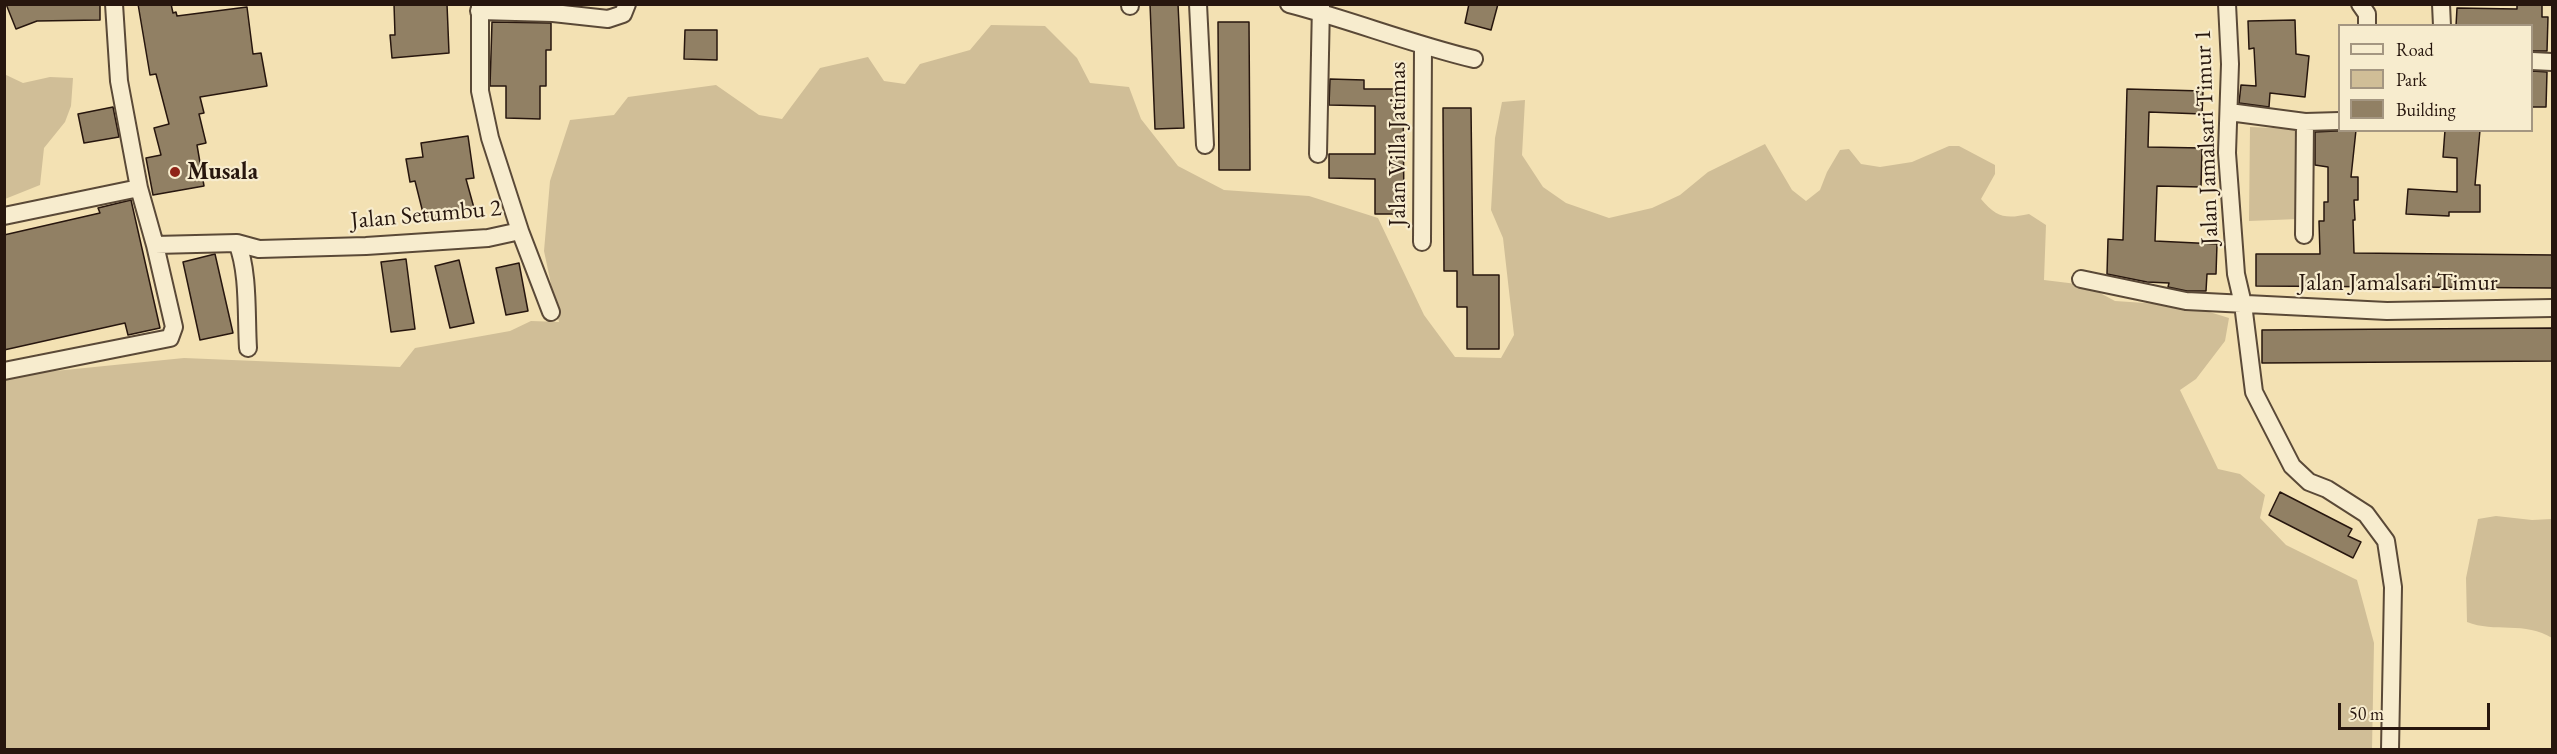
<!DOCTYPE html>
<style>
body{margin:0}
#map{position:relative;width:2557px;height:754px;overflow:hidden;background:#f3e1b3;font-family:"EB Garamond",serif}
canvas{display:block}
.frame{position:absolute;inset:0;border:6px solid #27160e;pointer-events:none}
.legend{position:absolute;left:2338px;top:24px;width:195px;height:108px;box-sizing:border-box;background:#f7ecce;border:2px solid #a49681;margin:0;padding:8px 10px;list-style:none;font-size:18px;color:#27160e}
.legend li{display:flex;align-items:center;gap:12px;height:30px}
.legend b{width:30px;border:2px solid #a49681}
.scale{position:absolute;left:2338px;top:703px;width:152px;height:27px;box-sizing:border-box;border:3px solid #27160e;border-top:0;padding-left:8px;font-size:18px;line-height:21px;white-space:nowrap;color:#27160e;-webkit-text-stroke:4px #f7ecce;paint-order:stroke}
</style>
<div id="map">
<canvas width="2557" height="754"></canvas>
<div class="frame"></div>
<ul class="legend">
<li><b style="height:8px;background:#f7ecce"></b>Road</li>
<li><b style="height:16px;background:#d0be97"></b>Park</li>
<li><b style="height:16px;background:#918064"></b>Building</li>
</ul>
<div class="scale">50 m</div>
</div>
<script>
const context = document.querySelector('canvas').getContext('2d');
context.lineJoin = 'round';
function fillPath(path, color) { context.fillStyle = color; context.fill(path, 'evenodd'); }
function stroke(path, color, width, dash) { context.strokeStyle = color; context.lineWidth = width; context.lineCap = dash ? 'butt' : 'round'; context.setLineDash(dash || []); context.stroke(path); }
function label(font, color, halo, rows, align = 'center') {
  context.font = font + ' "EB Garamond",serif'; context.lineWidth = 4.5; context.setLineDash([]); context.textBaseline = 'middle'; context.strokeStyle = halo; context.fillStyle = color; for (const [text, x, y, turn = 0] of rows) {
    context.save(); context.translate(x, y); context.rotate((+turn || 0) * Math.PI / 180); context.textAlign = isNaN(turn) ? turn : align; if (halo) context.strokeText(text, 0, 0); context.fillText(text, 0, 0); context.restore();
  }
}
fillPath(new Path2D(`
 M 991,25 L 1045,26 L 1077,58 L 1090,83 L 1129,87 L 1141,119 L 1178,166 L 1224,190 L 1309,196 L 1378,218 L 1424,315 L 1455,357 L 1501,358 L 1514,335 L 1503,238 L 1491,210 L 1495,138 L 1502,102 L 1525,100 L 1522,155 L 1543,187 L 1566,203 L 1609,218 L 1652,208 L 1680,195 L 1708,172 L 1765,144 L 1792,190 L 1806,201 L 1820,190 L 1827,172 L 1840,150 L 1849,149 L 1861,164 L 1880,167 L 1912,162 L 1949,146 L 1959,146 L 1995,165 L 1995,174 L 1981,199 C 1997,218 2006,219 2029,214 L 2046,225 L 2044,280 L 2085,285 L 2115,301 L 2190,306 L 2229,318 L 2225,341 L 2196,379 L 2180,390 L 2218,469 L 2240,474 L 2265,495 L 2260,518 L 2286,545 L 2357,580 L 2374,643 L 2372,750 L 5,750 L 5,376 L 184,358 L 400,367 L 415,348 L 510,331 L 531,321 L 559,322 L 544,251 L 550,181 L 570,120 L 614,115 L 628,97 L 716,85 L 759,115 L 782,119 L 820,68 L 868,57 L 884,81 L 905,84 L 920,64 L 970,50 Z
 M 4,74 L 23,83 L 50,77 L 73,78 L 71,106 L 65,122 L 44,148 L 40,185 L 5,199 Z
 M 2250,127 L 2296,129 L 2298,219 L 2249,221 Z
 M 2496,516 L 2532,520 L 2552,519 L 2552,638 C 2526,621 2494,633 2467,622 L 2466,578 L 2478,519 Z`), '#d0be97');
const building = new Path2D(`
 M 6,4 L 100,4 L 100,20 L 37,21 L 16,29 Z
 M 138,4 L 171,4 L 173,13 L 176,12 L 177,16 L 247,7 L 253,54 L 261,53 L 267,86 L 200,97 L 204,113 L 199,114 L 206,143 L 197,145 L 204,186 L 153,195 L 146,158 L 161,155 L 154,128 L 169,124 L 156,74 L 150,75 Z
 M 394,4 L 447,4 L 449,53 L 392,58 L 390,35 L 395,35 Z
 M 1150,4 L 1178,4 L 1184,128 L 1155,129 Z
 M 1469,4 L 1498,4 L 1491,30 L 1465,23 Z
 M 2517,4 L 2542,4 L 2542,17 L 2548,17 L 2547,51 L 2532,51 L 2532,26 L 2456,26 L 2457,8 L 2517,9 Z
 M 2295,20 L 2296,54 L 2309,56 L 2305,97 L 2270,93 L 2269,107 L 2239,103 L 2241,85 L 2256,86 L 2254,48 L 2249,49 L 2248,21 Z
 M 492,22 L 551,23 L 551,50 L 546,50 L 546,86 L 540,86 L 540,119 L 506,118 L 506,86 L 490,86 Z
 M 1218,22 L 1249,22 L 1250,170 L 1219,170 Z
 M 685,30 L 717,30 L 717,60 L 684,59 Z
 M 2532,71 L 2547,72 L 2546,107 L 2532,107 Z
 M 1330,79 L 1364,80 L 1364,89 L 1403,89 L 1404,214 L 1375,214 L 1375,179 L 1329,178 L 1329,154 L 1375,154 L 1375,106 L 1329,105 Z
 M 2127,89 L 2203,91 L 2202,114 L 2149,112 L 2148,147 L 2202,148 L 2201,187 L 2157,186 L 2155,241 L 2217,244 L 2216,274 L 2207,274 L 2206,291 L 2187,291 L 2168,287 L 2169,283 L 2147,282 L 2107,274 L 2108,239 L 2123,240 Z
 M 113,107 L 119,137 L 84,143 L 78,114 Z
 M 1443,108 L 1471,108 L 1473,275 L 1499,275 L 1499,349 L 1467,349 L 1467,307 L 1457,307 L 1457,271 L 1444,271 Z
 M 2356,130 L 2351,177 L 2358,177 L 2358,200 L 2354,200 L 2355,220 L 2353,220 L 2354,253 L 2553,255 L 2553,288 L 2256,286 L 2256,254 L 2320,254 L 2319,221 L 2324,221 L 2324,202 L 2328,202 L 2328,167 L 2315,165 L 2315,132 Z
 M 2445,130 L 2480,130 L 2475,185 L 2480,185 L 2480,212 L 2449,212 L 2449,216 L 2406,214 L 2408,189 L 2457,192 L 2457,158 L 2443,157 Z
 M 468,136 L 474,178 L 466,179 L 474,208 L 425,221 L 415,181 L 410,182 L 406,159 L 423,157 L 421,143 Z
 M 131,200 L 160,328 L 128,335 L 125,323 L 4,350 L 4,235 L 100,213 L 98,208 Z
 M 215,254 L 233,333 L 200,340 L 183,262 Z
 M 406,259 L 415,329 L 391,332 L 381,262 Z
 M 459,260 L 474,323 L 450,328 L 435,266 Z
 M 519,263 L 528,311 L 506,315 L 496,268 Z
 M 2553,328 L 2553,361 L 2262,363 L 2262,330 Z
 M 2280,492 L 2352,529 L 2348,536 L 2361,542 L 2353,558 L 2269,515 Z`);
fillPath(building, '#918064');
stroke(building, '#27160e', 1.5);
const minor = new Path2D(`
 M 114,4 L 119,81 L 139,188 L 155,245 L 237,243 L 259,249 L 366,246 L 488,238 L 520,231 L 490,138 L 480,91 L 480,4
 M 1198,4 L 1205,145
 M 1289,4 C 1351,20 1411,44 1474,59
 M 2227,4 L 2230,64 L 2227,153 L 2236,274 L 2243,304 L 2254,392 L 2292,466 L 2309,482 L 2327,489 L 2366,514 L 2386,541 L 2393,587 L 2390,750
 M 2360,4 L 2367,14 L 2367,26
 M 2441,4 L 2442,26
 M 1130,6 L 1130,4
 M 479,11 L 553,13 L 608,19 L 623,14 L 627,4
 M 2532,61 L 2552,62
 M 2229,112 L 2305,122 L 2340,121
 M 1318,154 L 1321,4
 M 4,216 L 139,188
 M 520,231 L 551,312
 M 2304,235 L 2305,122
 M 1422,242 L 1423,47
 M 237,243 C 249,271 246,317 248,348
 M 2081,279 L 2186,301 L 2387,311 L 2552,308
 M 4,371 L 170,338 L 174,327 L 155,245`);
stroke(minor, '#5a4937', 20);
stroke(minor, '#f7ecce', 16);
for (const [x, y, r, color] of [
 [175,172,6,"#8f2418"]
]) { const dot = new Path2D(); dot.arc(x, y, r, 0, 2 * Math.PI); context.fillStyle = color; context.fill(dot); stroke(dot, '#f7ecce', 2); }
label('24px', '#27160e', '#f7ecce', [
 ["Jalan Jamalsari Timur 1",2207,137,-92],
 ["Jalan Villa Jatimas",1398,144,-90],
 ["Jalan Setumbu 2",426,215,-5],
 ["Jalan Jamalsari Timur",2398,283]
]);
label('bold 24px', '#27160e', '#f7ecce', [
 ["Musala",187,172]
], 'left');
</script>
